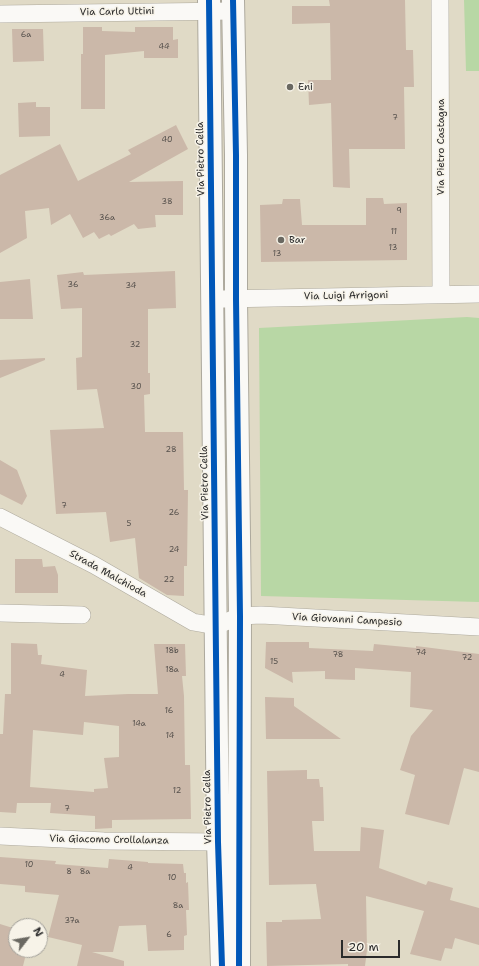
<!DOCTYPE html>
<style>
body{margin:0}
#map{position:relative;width:479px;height:966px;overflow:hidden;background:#e0dac6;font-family:"Shantell Sans",sans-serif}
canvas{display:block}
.north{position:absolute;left:8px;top:918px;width:40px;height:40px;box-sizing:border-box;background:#f7f3e8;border:1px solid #a5a39c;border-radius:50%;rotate:59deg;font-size:11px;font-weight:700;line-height:16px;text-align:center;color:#2b2b2b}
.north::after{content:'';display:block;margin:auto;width:14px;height:18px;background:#6a6861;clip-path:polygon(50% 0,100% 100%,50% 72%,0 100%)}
.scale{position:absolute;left:341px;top:940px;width:59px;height:18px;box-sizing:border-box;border:2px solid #2b2b2b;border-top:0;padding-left:5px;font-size:12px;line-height:14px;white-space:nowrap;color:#2b2b2b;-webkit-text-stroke:3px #f7f3e8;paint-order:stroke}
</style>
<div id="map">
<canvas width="479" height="966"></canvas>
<div class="north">N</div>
<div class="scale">20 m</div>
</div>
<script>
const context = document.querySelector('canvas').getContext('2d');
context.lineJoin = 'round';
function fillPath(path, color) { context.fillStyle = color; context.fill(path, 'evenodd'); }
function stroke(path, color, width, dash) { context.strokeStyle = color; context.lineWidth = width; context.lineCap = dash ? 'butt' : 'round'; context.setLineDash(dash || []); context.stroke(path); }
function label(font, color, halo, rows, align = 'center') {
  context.font = font + ' "Shantell Sans",sans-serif'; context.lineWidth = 3; context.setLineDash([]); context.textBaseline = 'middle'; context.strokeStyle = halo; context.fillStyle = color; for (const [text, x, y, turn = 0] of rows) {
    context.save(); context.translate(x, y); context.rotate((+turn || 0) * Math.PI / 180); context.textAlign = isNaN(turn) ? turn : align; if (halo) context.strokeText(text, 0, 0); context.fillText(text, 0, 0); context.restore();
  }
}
fillPath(new Path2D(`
 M 464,0 L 479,0 L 479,71 L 466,71 Z
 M 467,317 L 479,318 L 479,602 L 261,596 L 259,328 Z`), '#b8d7a5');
fillPath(new Path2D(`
 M 329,0 L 405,0 L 406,50 L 413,50 L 414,87 L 404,87 L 405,149 L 349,149 L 350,188 L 333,187 L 331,103 L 309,105 L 308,80 L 331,80 L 330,23 L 292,24 L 292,6 L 330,6 Z
 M 83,27 L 102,27 L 102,31 L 135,32 L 135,27 L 173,27 L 173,40 L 178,39 L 178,58 L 144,58 L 144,51 L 105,55 L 105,109 L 81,109 L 81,54 L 83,54 Z
 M 12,29 L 43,29 L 44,61 L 13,62 Z
 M 36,102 L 36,107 L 50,107 L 50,136 L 19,137 L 18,103 Z
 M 176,125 L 188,149 L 129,182 L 183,181 L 183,215 L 155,215 L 156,227 L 138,229 L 134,224 L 111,236 L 109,234 L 99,239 L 94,232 L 83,238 L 70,214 L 51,225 L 49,208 L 25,211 L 27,238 L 0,253 L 0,175 L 60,144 L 78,181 L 131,154 L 128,150 Z
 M 366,198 L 383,198 L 384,204 L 407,203 L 407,260 L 261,262 L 260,205 L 282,204 L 283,199 L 300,199 L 302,225 L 366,225 Z
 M 175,271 L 176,308 L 148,309 L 148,373 L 150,373 L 150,394 L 144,395 L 145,432 L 183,432 L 184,490 L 188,490 L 187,566 L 184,566 L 184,596 L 167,595 L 139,578 L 135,538 L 110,542 L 106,512 L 56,514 L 50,430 L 104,428 L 97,389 L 77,390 L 76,358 L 82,357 L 82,308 L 61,309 L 57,275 L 83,272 L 84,275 Z
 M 30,279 L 33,319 L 0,319 L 0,282 Z
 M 45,358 L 45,360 L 0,378 L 0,360 Z
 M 0,460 L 17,470 L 27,496 L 22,505 L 0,494 Z
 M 15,559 L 42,559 L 43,567 L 55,566 L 58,575 L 58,593 L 15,593 Z
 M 266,642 L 309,642 L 309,648 L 373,651 L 374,644 L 416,648 L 416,646 L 479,654 L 479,772 L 464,768 L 449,825 L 405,814 L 415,775 L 400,770 L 411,736 L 433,710 L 410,707 L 411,672 L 355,668 L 355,680 L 325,679 L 325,671 L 292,672 L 293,683 L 265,668 Z
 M 11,643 L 37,644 L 38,655 L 42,655 L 41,664 L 87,670 L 85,696 L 128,694 L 158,694 L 154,644 L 185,644 L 186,676 L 182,676 L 184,696 L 185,765 L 190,765 L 191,819 L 112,820 L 112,828 L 95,829 L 95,816 L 50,813 L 51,803 L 17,803 L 16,813 L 0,812 L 0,734 L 3,734 L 5,694 L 11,694 ZM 84,722 L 119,726 L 119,757 L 104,758 L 108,788 L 94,789 L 94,792 L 30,787 L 33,730 L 83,735 Z
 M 265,697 L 294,698 L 294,706 L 341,739 L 266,739 Z
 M 307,770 L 307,779 L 319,779 L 320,787 L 323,787 L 324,821 L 312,821 L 314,851 L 360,851 L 361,827 L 384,830 L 379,868 L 426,885 L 428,881 L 453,888 L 450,900 L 479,908 L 479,945 L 455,938 L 452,949 L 445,948 L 441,961 L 410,954 L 424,911 L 366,896 L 367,950 L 365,966 L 348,966 L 348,964 L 267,966 L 266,922 L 282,922 L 282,920 L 321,919 L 316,884 L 269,885 L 267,771 Z
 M 0,857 L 56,861 L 55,864 L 108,868 L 109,859 L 148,862 L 148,863 L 183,864 L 184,873 L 186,873 L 186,883 L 188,882 L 189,910 L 186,910 L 187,935 L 184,936 L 184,950 L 148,951 L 146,925 L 119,926 L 113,952 L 92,952 L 124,961 L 124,966 L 77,966 L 82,945 L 48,937 L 59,895 L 25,892 L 25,886 L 0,884 Z
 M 0,924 L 16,929 L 16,950 L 27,950 L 23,966 L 0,966 Z`), '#cbb8a9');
const street = new Path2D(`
 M 440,0 L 441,294
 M 0,14 L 234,11
 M 223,299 L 479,294
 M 0,517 L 94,565 L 193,622 L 216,626 L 240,616 L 261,615 L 479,627
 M 0,613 L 82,615
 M 0,836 L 104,841 L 218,842`);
const secondary = new Path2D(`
 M 209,0 L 218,842 L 222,966
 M 233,0 L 236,155 L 236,299 L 240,616 L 239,966`);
stroke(street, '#ada99d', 18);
stroke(secondary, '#ada99d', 24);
stroke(street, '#faf9f6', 17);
stroke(secondary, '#faf9f6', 22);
stroke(new Path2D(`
 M 209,0 L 218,842 L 222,966
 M 233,0 L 236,155 L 236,299 L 240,616 L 239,966`), '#0057b8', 6);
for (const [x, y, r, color] of [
 [290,87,4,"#6a6861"],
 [281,240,4,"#6a6861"]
]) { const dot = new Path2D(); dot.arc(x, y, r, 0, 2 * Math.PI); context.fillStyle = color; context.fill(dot); stroke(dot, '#f7f3e8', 1.5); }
label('8px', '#534e4a', null, [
 ["6a",26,35],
 ["44",164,47],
 ["7",395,118],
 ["40",167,140],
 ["38",167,202],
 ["9",399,211],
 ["36a",107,218],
 ["11",394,232],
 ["13",393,248],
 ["13",277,254],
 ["36",73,285],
 ["34",131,286],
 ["32",135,345],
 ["30",136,387],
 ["28",171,450],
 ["7",64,506],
 ["26",174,513],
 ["5",129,524],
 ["24",174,550],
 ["22",169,580],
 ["18b",172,651],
 ["74",421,653],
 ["78",338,655],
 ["72",467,658],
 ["15",274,662],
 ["18a",172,670],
 ["4",62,675],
 ["16",169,711],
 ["14a",139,724],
 ["14",170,736],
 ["12",177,791],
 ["7",67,809],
 ["10",29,865],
 ["4",130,868],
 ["8",69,872],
 ["8a",85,872],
 ["10",172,878],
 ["8a",178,906],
 ["37a",72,921],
 ["6",169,935]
]);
label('10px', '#2b2b2b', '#f7f3e8', [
 ["Via Carlo Uttini",117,12,-1],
 ["Via Pietro Castagna",441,147,-90],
 ["Via Pietro Cella",201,159,-91],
 ["Via Luigi Arrigoni",346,296,-1],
 ["Via Pietro Cella",205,483,-91],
 ["Strada Malchioda",108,574,29],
 ["Via Giovanni Campesio",347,620,3],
 ["Via Pietro Cella",208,807,-91],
 ["Via Giacomo Crollalanza",109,840,1]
]);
label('10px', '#2b2b2b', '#f7f3e8', [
 ["Eni",298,87],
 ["Bar",289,240]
], 'left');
</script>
